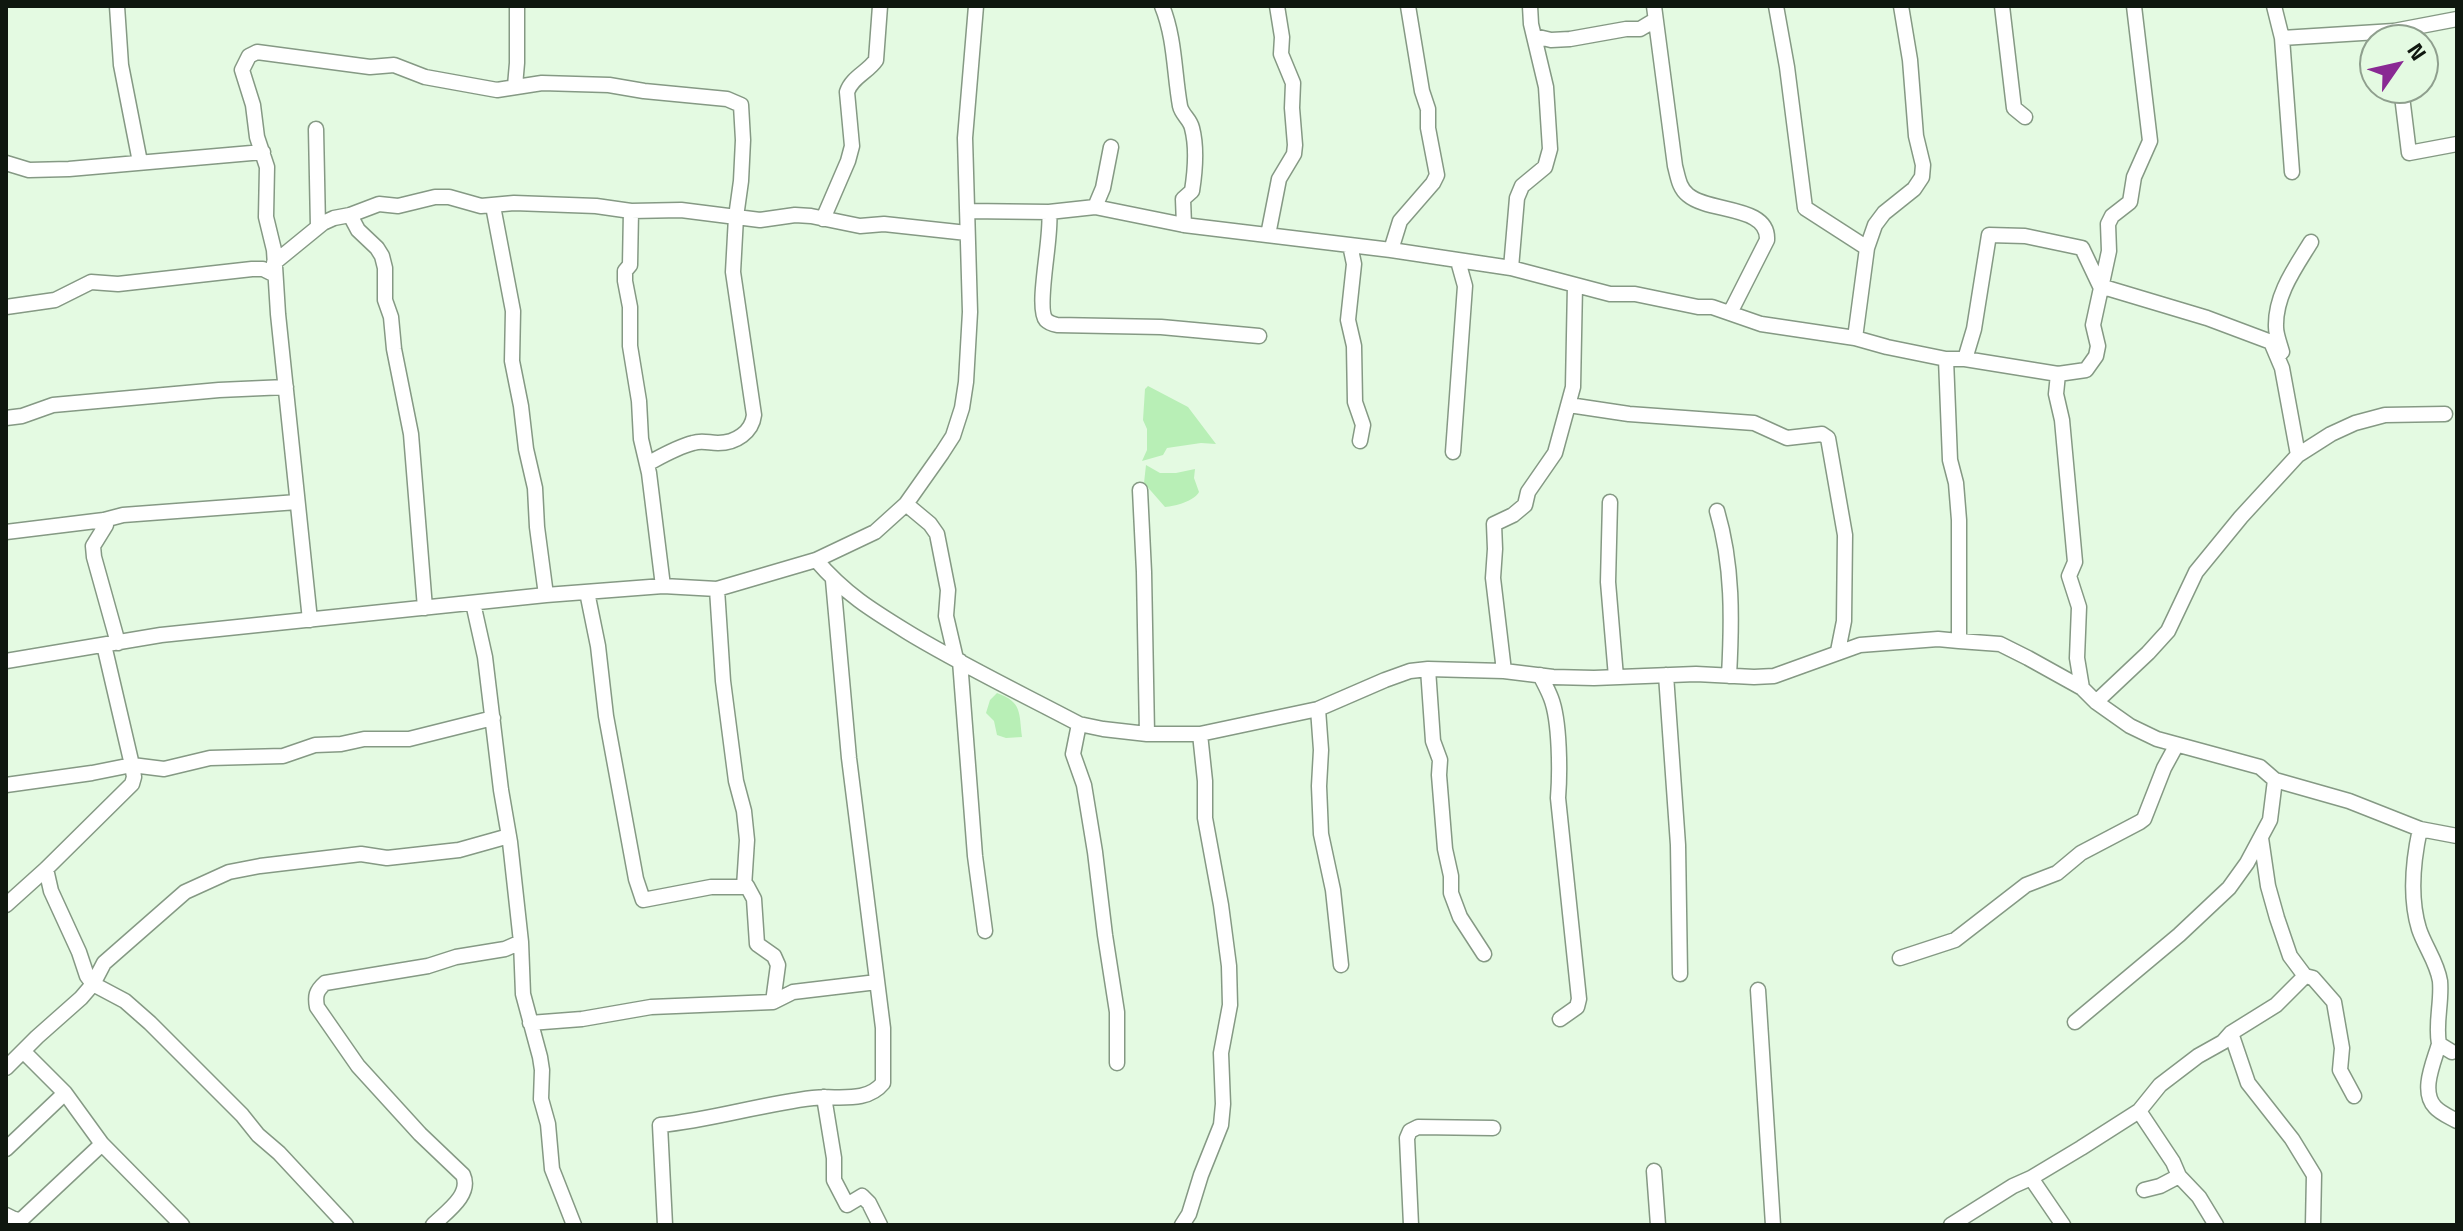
<!DOCTYPE html>
<style>
body{margin:0}
#map{position:relative;width:2463px;height:1231px;overflow:hidden;background:#e4fae2;font-family:"Titillium Web",sans-serif}
canvas{display:block}
.frame{position:absolute;inset:0;border:8px solid #0f170f;pointer-events:none}
.north{position:absolute;left:2359px;top:24px;width:80px;height:80px;box-sizing:border-box;background:#e4fae2;border:2px solid #8f9f8e;border-radius:50%;rotate:56deg;font-size:22px;font-weight:700;line-height:32px;text-align:center;color:#0f170f}
.north::after{content:'';display:block;margin:auto;width:28px;height:36px;background:#892993;clip-path:polygon(50% 0,100% 100%,50% 72%,0 100%)}
</style>
<div id="map">
<canvas width="2463" height="1231"></canvas>
<div class="frame"></div>
<div class="north">N</div>
</div>
<script>
const context = document.querySelector('canvas').getContext('2d');
context.lineJoin = 'round';
function fillPath(path, color) { context.fillStyle = color; context.fill(path, 'evenodd'); }
function stroke(path, color, width, dash) { context.strokeStyle = color; context.lineWidth = width; context.lineCap = dash ? 'butt' : 'round'; context.setLineDash(dash || []); context.stroke(path); }
fillPath(new Path2D(`
 M 1148,386 L 1188,407 L 1216,444 L 1201,443 L 1167,448 L 1163,455 L 1142,461 L 1147,450 L 1147,429 L 1143,420 L 1145,389 Z
 M 1146,465 L 1160,473 L 1176,473 L 1195,469 L 1194,478 L 1199,492 C 1194,501 1176,506 1165,507 L 1144,483 Z
 M 997,693 C 1022,702 1019,712 1022,737 L 1006,738 L 997,735 L 994,721 L 986,713 L 990,700 Z`), '#b8efb6');
const minor = new Path2D(`
 M 117,6 L 121,65 L 140,162
 M 1162,6 C 1175,38 1174,72 1180,106 C 1182,115 1190,119 1192,128 C 1197,147 1195,172 1192,191 L 1183,199 L 1184,225
 M 1654,6 L 1675,166 C 1678,177 1679,188 1688,195 C 1709,213 1769,205 1767,240 L 1730,313
 M 1776,6 L 1787,67 L 1805,208 L 1867,248
 M 2002,6 L 2014,108 L 2025,117
 M 2274,6 L 2282,38 L 2394,31 L 2457,19
 M 1534,36 L 1551,40 L 1570,39 L 1626,29 L 1640,29 L 1655,20
 M 2282,38 L 2292,172
 M 515,86 L 517,63 L 517,6
 M 2401,88 L 2409,153 L 2457,144
 M 316,129 L 318,227
 M 6,163 L 29,170 L 69,169 L 263,152
 M 493,206 L 513,311 L 512,361 L 521,406 L 526,449 L 535,488 L 537,527 L 546,595
 M 1095,207 L 1103,188 L 1111,147
 M 631,211 L 630,265 L 625,271 L 625,281 L 630,307 L 630,346 L 639,401 L 641,439 L 649,473 L 663,586
 M 967,211 L 1049,212 L 1095,207 L 1184,225 L 1391,250 L 1511,268 L 1610,294 L 1635,294 L 1698,307 L 1712,307 L 1761,324 L 1855,338 L 1887,347 L 1946,359 L 1965,359 L 1974,329 L 1989,235 L 2025,236 L 2082,248 L 2100,286 L 2207,318 L 2271,342 L 2282,368 L 2298,455
 M 1049,212 C 1053,233 1035,307 1046,320 C 1049,323 1052,324 1057,325 L 1161,327 L 1259,336
 M 350,215 L 358,230 L 377,248 L 382,256 L 385,268 L 385,300 L 391,317 L 394,349 L 411,434 L 425,608
 M 823,219 L 848,161 L 852,146 L 847,92 C 852,77 868,72 876,60 L 880,6
 M 1268,235 L 1279,179 L 1294,154 L 1295,145 L 1292,108 L 1293,83 L 1281,54 L 1282,37 L 1277,6
 M 1350,245 L 1354,264 L 1348,320 L 1354,346 L 1355,402 L 1363,425 L 1360,441
 M 1391,250 L 1400,221 L 1433,183 L 1437,175 L 1428,128 L 1428,109 L 1422,91 L 1408,6
 M 274,263 L 323,223 L 334,218 L 350,215 L 379,204 L 398,206 L 435,197 L 449,197 L 481,206 L 514,203 L 596,206 L 631,211 L 681,210 L 760,220 L 795,215 L 811,216 L 860,226 L 884,224 L 967,233
 M 1511,268 L 1517,198 L 1522,186 L 1545,167 L 1550,149 L 1546,87 L 1531,24 L 1530,6
 M 6,307 L 55,300 L 91,282 L 118,284 L 252,269 L 263,269 L 275,275
 M 1855,338 L 1867,248 L 1875,225 L 1884,213 L 1914,189 L 1922,177 L 1923,165 L 1916,136 L 1910,60 L 1901,6
 M 2282,352 C 2280,344 2276,335 2276,327 C 2275,295 2295,268 2311,242
 M 1946,359 L 1950,460 L 1956,483 L 1959,520 L 1959,641
 M 1965,359 L 2058,374 L 2086,370 L 2096,356 L 2098,346 L 2093,325 L 2109,251 L 2108,224 L 2112,216 L 2130,202 L 2134,177 L 2150,141 L 2134,6
 M 2058,374 L 2056,394 L 2062,420 L 2075,562 L 2069,576 L 2079,607 L 2077,658 L 2082,688
 M 1569,405 L 1629,414 L 1754,423 L 1787,438 L 1822,434 L 1828,438 L 1845,535 L 1844,621 L 1838,651
 M 6,418 L 22,416 L 53,405 L 219,390 L 286,387
 M 1453,452 L 1465,286 L 1458,261
 M 1140,490 L 1144,572 L 1147,734
 M 1610,502 L 1608,582 L 1616,677
 M 906,504 L 930,524 L 937,534 L 948,590 L 946,616 L 956,659
 M 1717,511 C 1733,565 1732,620 1729,676
 M 104,520 L 106,525 L 93,546 L 94,557 L 118,643
 M 6,532 L 104,520 L 123,515 L 297,502
 M 816,560 C 847,596 875,612 914,636 C 968,668 1024,695 1079,724 L 1103,729 L 1147,734 L 1200,734 L 1318,709 L 1385,680 L 1410,671 L 1428,669 L 1504,671 L 1553,677 L 1594,678 L 1696,674 L 1754,677 L 1774,676 L 1860,645 L 1938,639 L 1959,641 L 2000,644 L 2028,658 L 2082,688 L 2096,702 L 2130,726 L 2157,739 L 2260,767 L 2275,780 L 2349,801 L 2420,829 L 2457,836
 M 717,589 L 723,681 L 736,781 L 744,811 L 747,840 L 744,887 L 747,886 L 754,899 L 757,944 L 774,956 L 778,965 L 773,1002
 M 587,592 L 598,646 L 606,716 L 636,879 L 643,900 L 711,887 L 744,887
 M 473,603 L 485,657 L 501,790 L 510,842 L 521,942 L 523,994 L 540,1057 L 542,1070 L 541,1099 L 548,1124 L 552,1169 L 574,1225
 M 310,620 L 278,314 L 274,250 L 266,217 L 267,167 L 257,137 L 253,105 L 242,70 L 249,56 L 257,52 L 370,67 L 394,65 L 425,77 L 497,90 L 542,83 L 609,85 L 644,91 L 727,99 L 741,105 L 743,140 L 741,181 L 736,217 L 733,272 L 754,415 C 752,432 736,443 718,443 C 709,443 702,440 693,443 C 677,447 662,456 647,464
 M 6,661 L 161,635 L 546,595 L 663,586 L 717,589 L 816,560 L 875,532 L 906,504 L 942,453 L 953,436 L 962,408 L 966,382 L 970,312 L 965,138 L 976,6
 M 960,661 L 975,856 L 985,931
 M 1428,669 L 1433,741 L 1440,760 L 1439,775 L 1445,849 L 1451,876 L 1451,893 L 1460,917 L 1484,954
 M 1504,671 L 1493,578 L 1495,549 L 1494,524 L 1513,515 L 1525,505 L 1528,492 L 1555,453 L 1573,387 L 1575,285
 M 1540,675 C 1544,683 1548,690 1551,698 C 1560,721 1560,773 1558,798 L 1579,999 L 1577,1007 L 1560,1019
 M 1666,675 L 1678,845 L 1680,974
 M 2096,702 L 2148,653 L 2168,631 L 2196,572 L 2241,517 L 2298,455 L 2331,434 L 2355,423 L 2385,415 L 2445,414
 M 1318,709 L 1321,750 L 1319,786 L 1321,834 L 1333,890 L 1341,965
 M 1079,724 L 1073,754 L 1084,785 L 1095,852 L 1105,935 L 1117,1012 L 1117,1063
 M 6,785 L 92,773 L 132,765 L 164,769 L 210,758 L 283,756 L 315,745 L 341,744 L 364,739 L 409,739 L 493,718
 M 2420,829 C 2413,861 2409,896 2419,929 C 2425,947 2437,962 2440,981 C 2442,1003 2435,1023 2439,1044 L 2452,1052
 M 2261,838 L 2268,886 L 2277,918 L 2290,956 L 2305,976 L 2313,978 L 2334,1002 L 2342,1048 L 2340,1070 L 2354,1096
 M 46,869 L 51,891 L 79,952 L 87,976 L 93,984 L 125,1001 L 150,1023 L 242,1115 L 258,1135 L 279,1153 L 346,1225
 M 6,905 L 46,869 L 132,784 L 134,777 L 132,765 L 104,645
 M 1900,958 L 1955,940 L 2026,885 L 2057,873 L 2081,853 L 2140,822 L 2144,819 L 2164,768 L 2176,746
 M 1758,990 L 1773,1225
 M 2075,1022 L 2179,935 L 2229,888 L 2247,863 L 2270,820 L 2275,780
 M 530,1023 L 582,1019 L 651,1007 L 773,1002 L 793,992 L 877,982
 M 2231,1033 L 2248,1083 L 2292,1139 L 2314,1175 L 2313,1225
 M 2439,1044 C 2434,1062 2420,1091 2435,1107 C 2440,1113 2450,1117 2457,1121
 M 24,1052 L 65,1093 L 102,1144 L 182,1225
 M 6,1068 L 37,1037 L 81,998 L 93,984 L 104,963 L 185,892 L 229,872 L 260,866 L 361,854 L 387,858 L 459,850 L 509,836
 M 824,1097 L 834,1158 L 834,1180 L 847,1205 L 862,1196 L 869,1203 L 880,1225
 M 2139,1111 L 2173,1162 L 2179,1176 L 2160,1186 L 2144,1190
 M 6,1149 L 65,1093
 M 1654,1171 L 1658,1225
 M 2179,1176 L 2199,1197 L 2216,1225
 M 2031,1178 L 2063,1225
 M 6,1215 L 16,1220 L 22,1219 L 102,1144
 M 433,1225 C 446,1212 472,1195 463,1175 L 420,1134 L 358,1066 L 317,1007 C 315,996 316,991 325,983 L 428,966 L 456,957 L 505,949 L 521,942
 M 665,1225 L 660,1125 C 712,1120 761,1104 813,1098 C 837,1095 866,1104 883,1083 L 883,1028 L 849,758 L 833,580
 M 1182,1225 L 1189,1214 L 1201,1175 L 1221,1125 L 1223,1104 L 1221,1053 L 1230,1005 L 1229,966 L 1221,905 L 1205,818 L 1205,781 L 1200,734
 M 1411,1225 L 1407,1138 L 1410,1131 L 1418,1127 L 1493,1128
 M 1951,1225 L 2013,1186 L 2031,1178 L 2081,1148 L 2139,1111 L 2160,1085 L 2198,1056 L 2223,1042 L 2231,1033 L 2276,1005 L 2305,976`);
stroke(minor, '#859984', 17);
stroke(minor, '#fff', 14);
</script>
